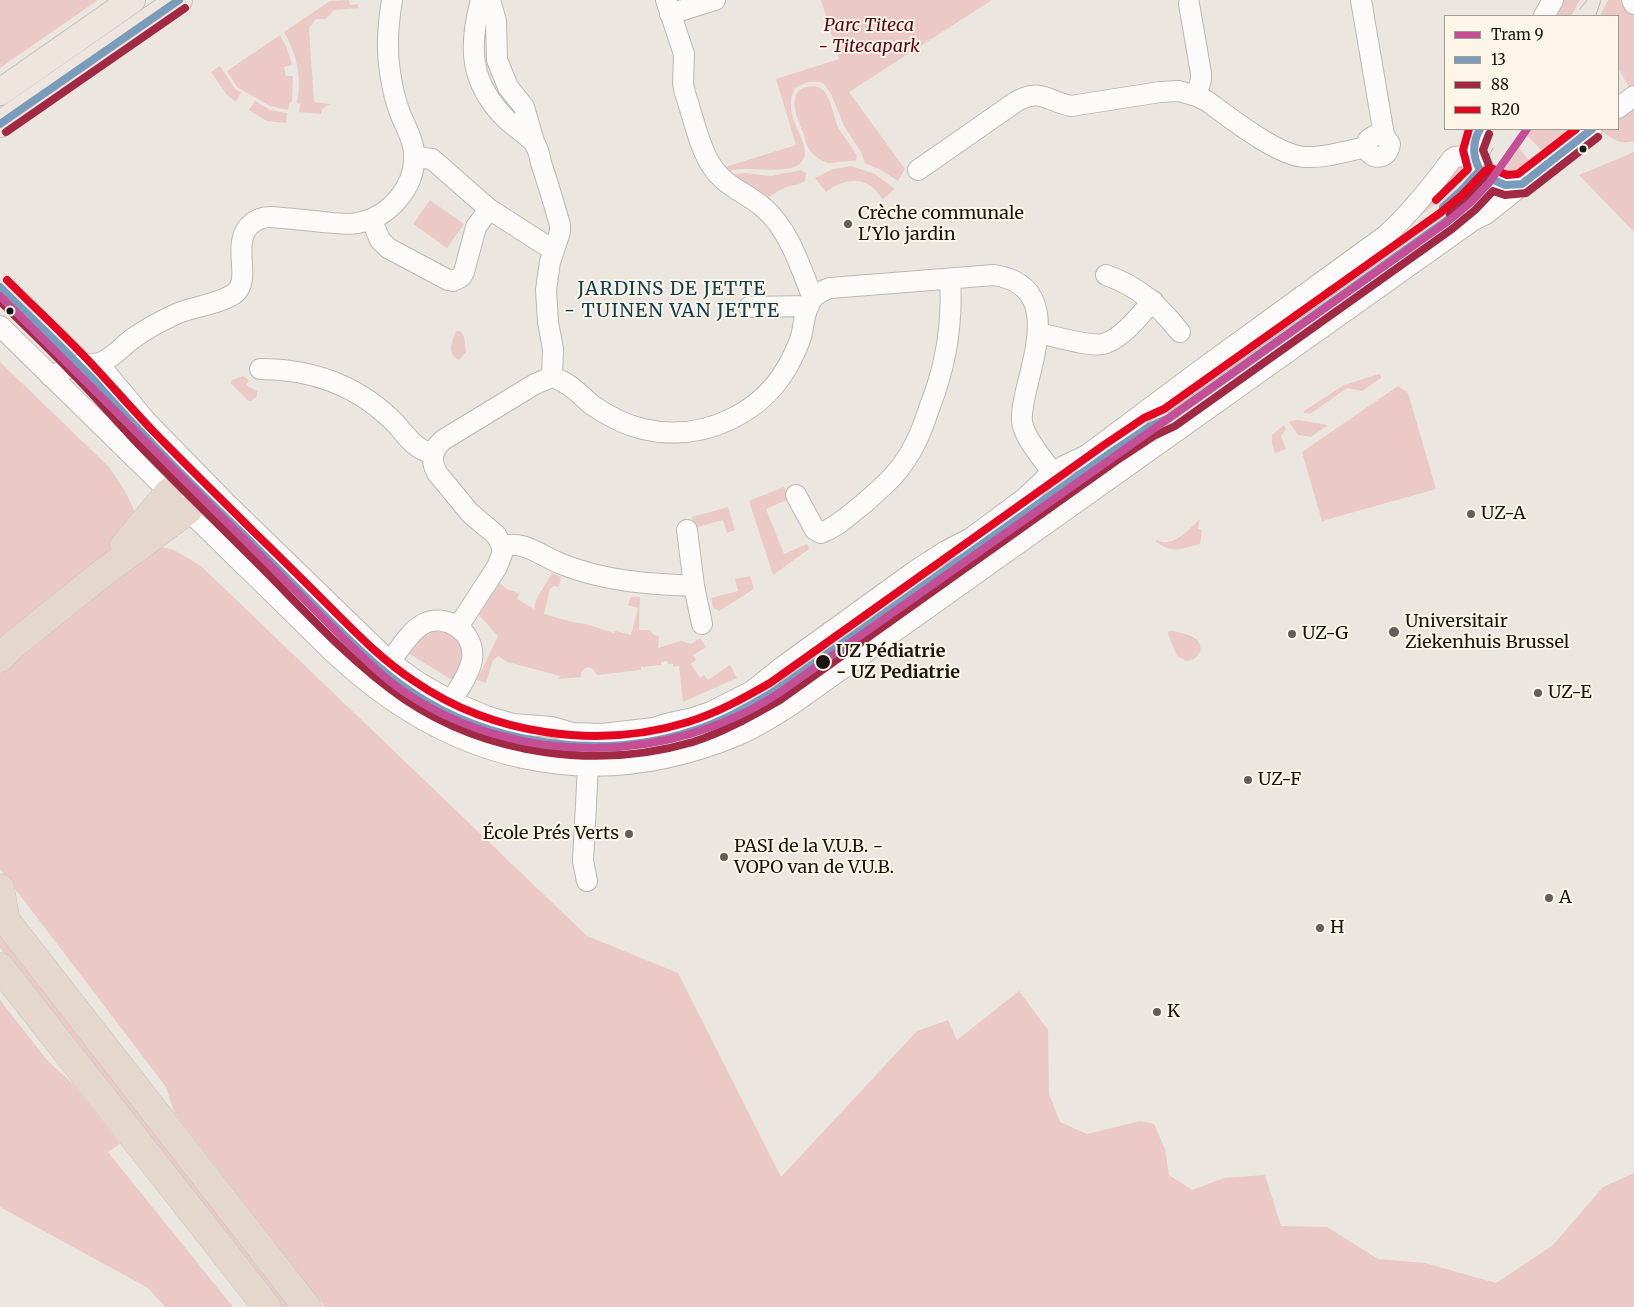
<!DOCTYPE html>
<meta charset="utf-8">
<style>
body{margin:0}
#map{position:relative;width:1634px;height:1307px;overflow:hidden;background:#ebe7e0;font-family:Merriweather,serif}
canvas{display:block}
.legend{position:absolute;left:1444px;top:15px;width:175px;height:115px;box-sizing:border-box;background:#fdf5e8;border:1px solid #a29c92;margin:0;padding:6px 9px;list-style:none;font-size:15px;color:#191612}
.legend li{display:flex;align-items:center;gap:10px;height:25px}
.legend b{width:25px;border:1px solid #a29c92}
</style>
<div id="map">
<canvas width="1634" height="1307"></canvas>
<ul class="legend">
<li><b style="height:6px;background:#c44f97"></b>Tram 9</li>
<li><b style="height:6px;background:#799cbc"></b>13</li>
<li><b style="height:6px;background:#a12944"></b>88</li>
<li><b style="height:6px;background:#e40521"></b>R20</li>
</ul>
</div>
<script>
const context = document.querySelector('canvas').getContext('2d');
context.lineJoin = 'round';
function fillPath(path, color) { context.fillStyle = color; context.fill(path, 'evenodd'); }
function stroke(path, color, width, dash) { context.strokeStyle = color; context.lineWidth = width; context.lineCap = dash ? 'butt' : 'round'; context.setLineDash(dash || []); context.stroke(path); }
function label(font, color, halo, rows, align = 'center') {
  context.font = font + ' Merriweather,serif'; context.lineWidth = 4; context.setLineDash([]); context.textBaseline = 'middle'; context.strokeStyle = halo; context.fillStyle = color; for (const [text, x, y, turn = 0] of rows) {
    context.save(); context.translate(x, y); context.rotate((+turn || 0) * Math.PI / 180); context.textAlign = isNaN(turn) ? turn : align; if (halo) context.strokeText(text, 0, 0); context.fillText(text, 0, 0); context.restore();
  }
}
fillPath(new Path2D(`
 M 0,0 L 98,0 L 0,68 Z
 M 349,0 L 350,5 L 358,4 L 358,8 L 334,10 L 326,19 L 316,19 L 309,28 L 314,102 L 330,104 L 322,109 L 321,114 L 299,112 L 300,104 L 297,103 C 302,78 297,54 284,32 L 330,1 Z
 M 821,0 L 992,0 L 849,92 L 905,169 L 898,181 L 881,170 L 865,163 L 861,152 L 844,126 L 831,94 L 825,85 L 821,82 L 808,82 L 795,88 C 780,116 811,141 804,158 C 795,179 747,164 730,171 L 725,167 L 796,145 L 776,79 L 839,59 Z
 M 1559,0 L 1580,0 L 1571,16 L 1560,16 L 1552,12 Z
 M 1608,0 L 1626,0 L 1634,13 L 1634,85 L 1630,89 L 1618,68 L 1618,16 L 1600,16 Z
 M 280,35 L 286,46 L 292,65 L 284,67 L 286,76 L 293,76 L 292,102 L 290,102 L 288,110 L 270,106 L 237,87 L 227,71 Z
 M 220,66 L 235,89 L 241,92 L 236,102 L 227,95 L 211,72 Z
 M 814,86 C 832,88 832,116 839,129 C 845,138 852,147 857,156 L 856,161 C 848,160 831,165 825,162 C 821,160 815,157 812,153 C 807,148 805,139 803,132 C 796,115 784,87 814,86 Z
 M 255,101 L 270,110 L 287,113 L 286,123 L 267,121 L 249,110 Z
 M 1634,108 L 1634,141 C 1618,145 1611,138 1599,129 L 1618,129 L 1618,113 Z
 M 1532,129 L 1583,129 L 1549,157 L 1527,136 Z
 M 1519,148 L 1529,160 L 1537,166 L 1525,174 L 1500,176 Z
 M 1634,152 L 1634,232 L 1579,175 Z
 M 1455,162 L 1467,165 L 1462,180 L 1455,188 L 1437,203 L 1386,240 Z
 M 851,166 L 875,174 L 895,189 L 883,199 C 879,195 876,190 872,187 C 858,176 839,182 826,192 L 815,178 L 833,169 Z
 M 801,170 L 806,173 L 805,181 C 799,185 791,185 784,188 C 777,191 772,196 766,200 L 733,177 L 735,174 L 745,173 L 771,176 Z
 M 430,200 L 464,224 L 447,248 L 413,224 Z
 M 456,331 L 460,331 L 464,336 L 466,352 L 459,360 C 446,353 452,342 456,331 Z
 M 0,362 L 109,467 L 123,488 L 131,503 L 135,513 L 139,519 L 92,569 L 0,646 Z
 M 1379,374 L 1381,376 L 1381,378 L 1362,391 L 1347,388 L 1310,414 L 1304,413 L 1304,411 L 1344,385 Z
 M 243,376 L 249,380 L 246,385 L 257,391 L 257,396 L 251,401 L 249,401 L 231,384 L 232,380 Z
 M 1398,386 L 1408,393 L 1436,489 L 1322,521 L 1302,452 Z
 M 1295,420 L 1300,420 L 1328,425 L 1311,437 L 1298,435 L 1289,422 Z
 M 1284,425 L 1286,429 L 1281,436 L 1286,449 L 1275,453 L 1272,443 L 1272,435 Z
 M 784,487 L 789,499 L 766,509 L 784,554 L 807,544 L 809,549 L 773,575 L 749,501 Z
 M 728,507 L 735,530 L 727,533 L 723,520 L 694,528 L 692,517 Z
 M 1200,519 L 1198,529 L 1202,530 L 1200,544 C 1181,549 1172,554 1155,541 L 1157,540 C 1173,549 1189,529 1200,519 Z
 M 157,542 L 162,547 L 174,550 L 201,566 L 587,936 L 678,973 L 781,1177 L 917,1031 L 948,1020 L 957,1040 L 1019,991 L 1048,1030 L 1049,1094 L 1060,1122 L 1087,1134 L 1140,1121 L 1154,1124 L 1165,1149 L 1169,1175 L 1192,1190 L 1224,1178 L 1265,1175 L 1281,1226 L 1327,1227 L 1378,1259 L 1425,1263 L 1496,1283 L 1553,1245 L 1603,1187 L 1634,1173 L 1634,1307 L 325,1307 L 174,1112 L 166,1087 L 0,869 L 0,674 L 15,655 Z
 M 552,573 L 561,577 L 559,587 L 553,586 L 552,588 L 550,588 L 544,614 L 572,622 L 586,624 L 614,633 L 615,631 L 631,635 L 638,608 L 628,605 L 631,597 L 640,597 L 639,630 L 650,630 L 654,635 L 659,636 L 658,648 L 681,641 L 691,644 L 700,638 L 706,647 L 693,655 L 696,660 L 691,664 L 700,678 L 704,675 L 708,680 L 730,665 L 737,678 L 683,702 L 679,666 L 673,667 L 673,664 L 668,664 L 667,661 L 661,662 L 661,665 L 641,667 L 641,670 L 597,675 L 593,669 L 588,667 C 583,669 580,672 581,677 L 559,679 L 560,676 L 508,662 L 498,656 L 493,660 L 486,683 L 477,680 L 498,636 L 479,615 L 500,583 L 508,590 L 514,591 L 519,594 L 517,599 L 534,609 L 536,600 Z
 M 750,576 L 754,589 L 719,611 L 713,607 L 711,598 L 738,591 L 735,579 Z
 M 436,625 L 467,644 L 457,683 L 405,651 Z
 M 1169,631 C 1176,631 1190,634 1196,639 C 1206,648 1198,661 1186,661 L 1177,656 L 1168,634 Z
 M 0,934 L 294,1307 L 283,1307 L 0,948 Z
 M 0,1000 L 47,1060 L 73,1084 L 120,1144 L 108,1152 L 233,1307 L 165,1307 L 148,1288 L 0,1207 Z`), '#ebc9c6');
const minor = new Path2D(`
 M 481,0 C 468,48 470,83 506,119 C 514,127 529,136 535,144 C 538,149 540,157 541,163 C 548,183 554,204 560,225 L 560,232 L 550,262 L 546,290 L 548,322 L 553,349 L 552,377
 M 490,0 L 496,21 L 497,60 L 508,87 L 524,107 L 535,145
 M 666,0 L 684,54 L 683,84 L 685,93 C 693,116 699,148 713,168 C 725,186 748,194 764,208 C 790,231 800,267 813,298
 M 1361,0 L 1384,135 L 1390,144 C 1388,160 1371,161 1366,147 L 1368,140 L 1377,134 L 1384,135
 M 1632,0 L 1634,4
 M 1189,4 L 1201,73 L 1201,80 L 1196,96
 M 670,14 L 715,0
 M 1544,16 L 1553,0
 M 1618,108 L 1634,96
 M 1480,129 C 1461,161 1488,189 1522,184
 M 414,157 L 432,159 L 489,209 L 553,250
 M 918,170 L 1017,101 C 1041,88 1047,101 1071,106 L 1160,92 L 1179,91 L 1196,96 L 1207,101 C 1229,117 1279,157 1306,157 C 1325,158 1347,151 1366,147
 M 371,219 L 380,240 L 388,248 L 448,280 L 453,281 L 461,277 L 464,272 L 476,227 L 489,209
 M 1472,221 L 1479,202 L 1484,173
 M 1106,275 C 1140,287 1158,305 1180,332
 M 749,307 L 809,306
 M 0,326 L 335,654 C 450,762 590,797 738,735 C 757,727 774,716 791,705 L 1472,221 L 1486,214 L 1592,129
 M 1038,333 C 1054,336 1089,347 1103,344 C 1123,339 1139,315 1153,301
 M 98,363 L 146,421 L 227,504 L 390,662 L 418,682 L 451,701 L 486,716 L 513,724 L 552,727 L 573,733 L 602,734 L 654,728 L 666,724 L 693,718 L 711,712 L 752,691 L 782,667 L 915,571 L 946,551 L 971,538 L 1025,498 L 1047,477 L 1064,466 L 1087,455 L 1202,369 L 1385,236 C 1410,214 1432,186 1452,159 L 1455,157 L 1473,155
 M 260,369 C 309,369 354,384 390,418 C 405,432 411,448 433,454
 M 50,376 C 60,373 69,367 79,365 C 86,363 95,365 102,362 C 113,357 123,346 132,339 C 146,329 161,321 176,314 C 194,306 217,305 234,294 C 253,280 231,246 249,226 C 255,220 262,217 270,217 C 287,218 305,220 323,222 C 334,223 346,225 357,223 C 389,218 417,186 414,152 C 413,138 405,126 400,113 C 395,100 392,86 390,72 C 386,48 388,24 392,0
 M 796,495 L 815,530 L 821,533 C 837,527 849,515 862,505 C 875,494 889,482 900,468 C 915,448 922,430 930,406 C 946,365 953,324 950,279
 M 687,530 L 694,586 L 702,624
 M 502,546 C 523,540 540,555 559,563 C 602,581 648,584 694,586
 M 458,627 L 497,567 L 502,554 L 502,546 L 496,535 L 470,513 L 437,473 C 430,460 432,450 443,440 L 535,384 L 552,377 C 569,382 579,394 592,405 C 608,416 625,425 643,429 C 703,443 766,413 792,358 C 796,350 800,342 802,333 C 804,322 805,306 814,297 C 818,293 824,290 830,288 L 994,275 C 1058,285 1036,348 1026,391 C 1024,401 1021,411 1022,421 C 1023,437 1044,460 1053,473
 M 390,662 C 399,650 409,632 423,624 C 447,612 476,633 472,660 C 469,675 459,688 451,701
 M 587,881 L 583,861 L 588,766`);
const major = new Path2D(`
 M 0,92 L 132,0
 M 0,124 L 179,0`);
const highway = new Path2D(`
 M 124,546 L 169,492
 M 0,658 L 13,645 L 99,576 L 188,510
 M 0,888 L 6,921
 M 0,913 L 307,1307
 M 0,967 L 267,1307`);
stroke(minor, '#bbb7b2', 22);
stroke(major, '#c5c3c0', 28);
stroke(highway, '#c5c3c0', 29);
stroke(minor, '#fcfbfa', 20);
stroke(major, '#eee5df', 26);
stroke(highway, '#e6d7cc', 28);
stroke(new Path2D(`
 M 1580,9 L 1587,0
 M 1596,15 L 1601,0
 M 1458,200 L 1481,171 L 1493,148
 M 1302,311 L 1330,286
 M 1168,413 L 1456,207 L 1475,193 L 1506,159`), '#b5b5b3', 1);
stroke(new Path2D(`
 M 0,124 L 179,0
 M 1443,207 L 1462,190 L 1480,170 C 1472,156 1472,143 1480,129
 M 0,287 C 26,313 53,338 79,365 C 102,388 122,413 145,436 C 179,473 215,507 251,542 C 275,566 299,590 323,614 C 350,641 378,669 410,691 C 489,745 601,761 692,731 C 722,722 749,706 775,691 L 1110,453 L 1149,427 L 1169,418 L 1446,221 L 1469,202 L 1491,179 L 1505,185 L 1522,184 L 1592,129`), '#799cbc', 8);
stroke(new Path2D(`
 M 6,132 L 185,8
 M 1450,214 L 1469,197 L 1489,174 L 1490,168 L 1483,150 L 1489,134
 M 0,301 C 24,325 49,348 72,373 C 95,396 116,421 138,444 C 174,481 211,517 248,554 C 298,603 346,659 404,699 C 487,755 598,770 693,742 C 724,732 752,716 780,700 L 1116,461 L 1154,436 L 1175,426 L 1452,229 L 1475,210 L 1493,191 L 1505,195 L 1526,193 L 1598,137`), '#a12944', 8);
stroke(new Path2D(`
 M 1436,200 L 1468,169 L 1463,150 L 1469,129
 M 7,280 C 33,306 60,331 85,357 C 108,381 130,407 153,431 C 186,465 220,498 254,532 C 279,556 304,581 329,606 C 356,633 382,660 414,681 C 492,735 598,750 688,722 C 717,713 744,698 770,683 L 1104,445 L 1144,418 L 1164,409 L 1440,213 L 1462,195 L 1486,170 L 1493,169 L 1507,175 L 1518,174 L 1576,129`), '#e40521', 8);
stroke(new Path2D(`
 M 0,296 L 349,644 C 368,662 387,681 409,695 C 520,767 669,765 779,693 L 1447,222 L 1470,203 L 1489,183 L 1527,129`), '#c44f97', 8);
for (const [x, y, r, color] of [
 [1583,149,4.5,"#191612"],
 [848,224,5,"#625f5a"],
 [10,311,4.5,"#191612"],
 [1471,514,5,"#625f5a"],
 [1394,632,6,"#625f5a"],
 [1292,634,5,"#625f5a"],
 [823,662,8,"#191612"],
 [1538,693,5,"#625f5a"],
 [1248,780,5,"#625f5a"],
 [629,834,5,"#625f5a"],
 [724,857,5,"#625f5a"],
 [1549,898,5,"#625f5a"],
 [1320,928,5,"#625f5a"],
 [1157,1012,5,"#625f5a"]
]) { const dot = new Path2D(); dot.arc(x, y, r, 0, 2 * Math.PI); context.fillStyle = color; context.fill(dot); stroke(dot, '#fdf5e8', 2); }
label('italic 18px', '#5a0515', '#fdf5e8', [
 ["Parc Titeca",869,26],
 ["- Titecapark",869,47]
]);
label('18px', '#191612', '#fdf5e8', [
 ["Crèche communale",858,214],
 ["L'Ylo jardin",858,235],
 ["UZ-A",1481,514],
 ["Universitair",1405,622],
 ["Ziekenhuis Brussel",1405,643],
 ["UZ-G",1302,634],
 ["UZ-E",1548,693],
 ["UZ-F",1258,780],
 ["École Prés Verts",619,834,"right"],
 ["PASI de la V.U.B. -",734,847],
 ["VOPO van de V.U.B.",734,868],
 ["A",1559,898],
 ["H",1330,928],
 ["K",1167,1012]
], 'left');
label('bold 18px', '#191612', '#fdf5e8', [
 ["UZ Pédiatrie",836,652],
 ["- UZ Pediatrie",836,673]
], 'left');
context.letterSpacing = '1px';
label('19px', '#103f53', '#fdf5e8', [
 ["JARDINS DE JETTE",672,290],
 ["- TUINEN VAN JETTE",672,312]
]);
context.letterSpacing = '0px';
</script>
